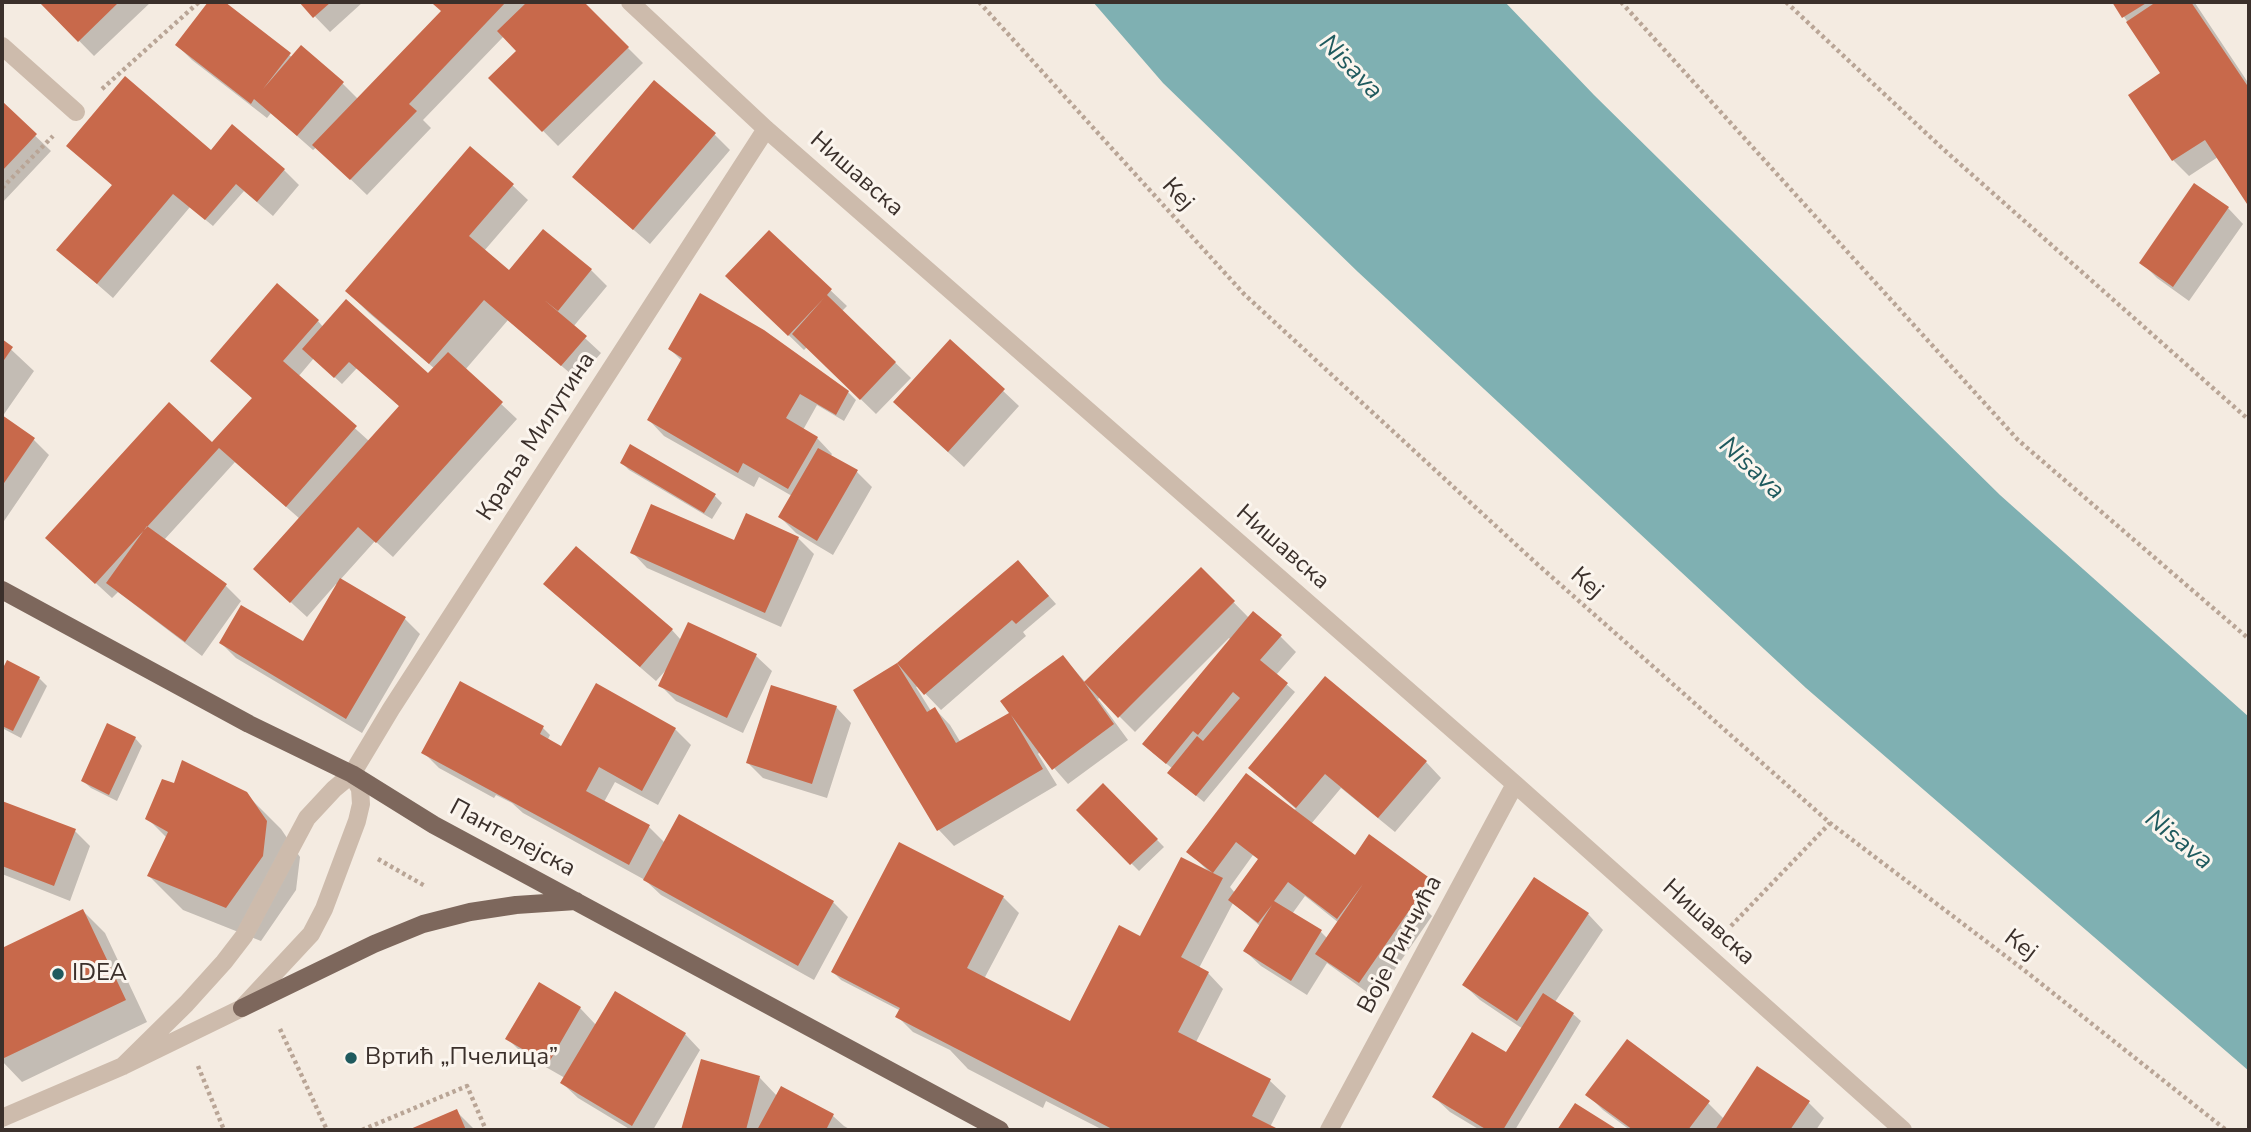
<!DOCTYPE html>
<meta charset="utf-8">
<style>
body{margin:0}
#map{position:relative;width:2251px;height:1132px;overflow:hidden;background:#f4ebe1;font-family:"Nunito Sans",sans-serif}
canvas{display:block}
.frame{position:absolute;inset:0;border:4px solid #3b302b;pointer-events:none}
</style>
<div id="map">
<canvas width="2251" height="1132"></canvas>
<div class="frame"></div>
</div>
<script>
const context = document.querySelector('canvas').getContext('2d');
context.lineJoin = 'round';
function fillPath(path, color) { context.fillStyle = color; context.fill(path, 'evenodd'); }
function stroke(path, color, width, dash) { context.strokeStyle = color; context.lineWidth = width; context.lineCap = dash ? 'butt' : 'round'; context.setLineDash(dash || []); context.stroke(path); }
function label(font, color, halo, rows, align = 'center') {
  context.font = font + ' "Nunito Sans",sans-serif'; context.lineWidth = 6; context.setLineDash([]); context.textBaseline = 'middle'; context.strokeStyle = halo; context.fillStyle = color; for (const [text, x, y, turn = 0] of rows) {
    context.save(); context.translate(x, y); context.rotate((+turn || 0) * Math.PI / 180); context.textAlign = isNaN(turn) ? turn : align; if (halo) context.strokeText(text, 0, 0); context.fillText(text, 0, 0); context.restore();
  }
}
fillPath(new Path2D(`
 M 1093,2 L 1505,2 L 1594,95 L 2000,495 L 2249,717 L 2249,1071 L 1806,688 L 1358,272 L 1163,83 Z`), '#7fb0b2');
fillPath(new Path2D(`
 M 41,2 L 151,2 L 94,56 Z
 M 210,2 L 222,2 L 293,58 L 342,83 L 358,99 L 443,11 L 436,4 L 438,2 L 582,2 L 643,63 L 558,146 L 491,78 L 519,51 L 504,36 L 423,120 L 431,128 L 367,195 L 317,147 L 313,150 L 271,113 L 267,118 L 192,60 L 177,45 Z
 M 301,2 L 363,2 L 330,32 Z
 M 2114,2 L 2195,3 L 2249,84 L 2249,204 L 2218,157 L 2189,176 L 2173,160 L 2163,74 Z
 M 2,104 L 51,151 L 2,203 Z
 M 714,134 L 730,150 L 650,244 L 590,192 Z
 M 68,145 L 211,152 L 284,170 L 299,185 L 273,216 L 244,191 L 213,226 L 190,207 L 113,298 L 58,250 L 113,186 Z
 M 512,185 L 528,200 L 484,251 L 509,273 L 543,231 L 591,270 L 607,286 L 573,327 L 601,353 L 578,380 L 508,320 L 465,370 L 517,419 L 393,557 L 375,541 L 340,580 L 405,619 L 420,634 L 362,733 L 236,658 L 221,643 L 303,643 L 338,585 L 336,584 L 307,617 L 271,584 L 300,519 L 235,462 L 164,540 L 226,586 L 241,601 L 202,656 L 118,592 L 112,598 L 63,553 L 213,444 L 253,399 L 228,376 L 318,321 L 324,328 L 428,376 L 435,369 L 369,313 L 347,291 ZM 314,358 L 342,384 L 357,368 L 400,407 L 369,441 L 298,377 Z
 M 2228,208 L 2243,224 L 2189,301 L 2157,278 L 2141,262 Z
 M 769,232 L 847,306 L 842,311 L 911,378 L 876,414 L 807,347 L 804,350 L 743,291 Z
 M 2,341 L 34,371 L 2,417 Z
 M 950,341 L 1019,406 L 964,467 L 910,417 Z
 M 670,349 L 848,392 L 856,400 L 844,421 L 817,405 L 803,430 L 817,438 L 832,454 L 830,457 L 857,472 L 872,487 L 833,555 L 796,533 L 780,517 L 792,496 L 759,477 L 754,487 L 664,436 L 649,420 L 683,362 Z
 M 2,417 L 34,440 L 49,455 L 2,524 Z
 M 622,463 L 715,496 L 722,503 L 712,519 L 629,470 Z
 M 798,538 L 814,554 L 781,627 L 647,568 L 632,552 Z
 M 1201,569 L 1249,618 L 1280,636 L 1296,652 L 1276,675 L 1295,692 L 1204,802 L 1177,780 L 1173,769 L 1152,752 L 1231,640 L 1229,638 L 1135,732 L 1100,697 L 1098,699 L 1128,740 L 1068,784 L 1040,752 L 1038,754 L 1057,785 L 954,846 L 939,830 L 855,691 L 898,664 L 1026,570 L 1056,604 L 1023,632 L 1026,636 L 941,710 L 918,686 L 916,687 L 931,711 L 935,709 L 950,725 L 961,743 L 1012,713 L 1063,657 L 1086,683 Z
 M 561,599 L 672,630 L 681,640 L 689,624 L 756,656 L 772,671 L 743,733 L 676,701 L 660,685 L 666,670 L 656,681 Z
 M 2,670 L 39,678 L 47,686 L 21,738 L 2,728 Z
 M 597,685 L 675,729 L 691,745 L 658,805 L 615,782 L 604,802 L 649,827 L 665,843 L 833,902 L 848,917 L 814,980 L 661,895 L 645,880 L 523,813 L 512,803 L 496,795 L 494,798 L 439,768 L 423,752 L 543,728 L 550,735 L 547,741 L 561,748 Z
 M 836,707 L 851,723 L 827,798 L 763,778 L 748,763 Z
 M 135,738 L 142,746 L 117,801 L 91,788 L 83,781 Z
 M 1426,762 L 1441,778 L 1395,832 L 1341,788 L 1311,824 L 1356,856 L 1370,837 L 1438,888 L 1424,908 L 1432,916 L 1375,998 L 1327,963 L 1307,995 L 1261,966 L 1245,951 L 1260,926 L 1233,903 L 1199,968 L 1208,973 L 1223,989 L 1196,1042 L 1270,1081 L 1286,1096 L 1270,1127 L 1276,1130 L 1103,1130 L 1046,1101 L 1043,1108 L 968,1069 L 950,1050 L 913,1032 L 898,1017 L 901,1011 L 841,980 L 833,972 L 1003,897 L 1019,913 L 984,979 L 1071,1024 L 1141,939 L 1208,871 L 1189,852 L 1296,809 L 1250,768 ZM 1253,855 L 1260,860 L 1235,893 L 1230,887 ZM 1305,896 L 1339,923 L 1328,939 L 1321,932 L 1292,914 Z
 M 176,785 L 246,794 L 281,829 L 300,857 L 296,890 L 261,941 L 183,910 L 149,876 L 167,838 L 147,818 Z
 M 1103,785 L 1164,847 L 1139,871 L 1078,810 Z
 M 2,803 L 75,831 L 90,846 L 70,901 L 2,874 Z
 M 83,911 L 105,933 L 147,1022 L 22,1082 L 2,1061 L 2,950 Z
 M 1588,914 L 1603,930 L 1555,1002 L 1573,1014 L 1581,1021 L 1515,1130 L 1480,1130 L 1450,1112 L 1434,1097 L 1505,1054 L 1523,1029 L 1480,1000 L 1464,985 Z
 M 580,1008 L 596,1025 L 685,1034 L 700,1050 L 653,1130 L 631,1130 L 578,1098 L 562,1083 L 565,1078 L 523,1054 L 507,1038 Z
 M 702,1061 L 760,1078 L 777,1096 L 833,1116 L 844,1126 L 851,1130 L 683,1130 Z
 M 1588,1095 L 1708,1103 L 1724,1119 L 1808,1102 L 1824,1118 L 1816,1130 L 1630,1130 L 1603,1110 Z
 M 457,1112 L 475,1130 L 412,1130 Z`), '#0003');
fillPath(new Path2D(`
 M 39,2 L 119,2 L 78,42 Z
 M 208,2 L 225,2 L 291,53 L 263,89 L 301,45 L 344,82 L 297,136 L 254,99 L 251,104 L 175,45 Z
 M 299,2 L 331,2 L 313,18 Z
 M 435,2 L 506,2 L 409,104 L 417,111 L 350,180 L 312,145 L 441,11 L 433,4 Z
 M 527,2 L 584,2 L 629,47 L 542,132 L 488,78 L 516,51 L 497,31 Z
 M 2112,2 L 2148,2 L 2122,18 Z
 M 2156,2 L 2191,2 L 2249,88 L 2249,207 L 2205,140 L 2172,161 L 2128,95 L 2160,73 L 2126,22 Z
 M 125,76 L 211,150 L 232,124 L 285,169 L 257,202 L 236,184 L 205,220 L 173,194 L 97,284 L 56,250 L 112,185 L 66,146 Z
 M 654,80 L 716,133 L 633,230 L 572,177 Z
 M 2,101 L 37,134 L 2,171 Z
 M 470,146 L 514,184 L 469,236 L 509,270 L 543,229 L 592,269 L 558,311 L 543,299 L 587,336 L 561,366 L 484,300 L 429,364 L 345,291 Z
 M 2194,183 L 2229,207 L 2173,287 L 2139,263 Z
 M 769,230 L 832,289 L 827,295 L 896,362 L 860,400 L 792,334 L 824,298 L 788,336 L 725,276 Z
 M 277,283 L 319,320 L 283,361 L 357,426 L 286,507 L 219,448 L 95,584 L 45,538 L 169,402 L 212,442 L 252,398 L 210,361 Z
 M 700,293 L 764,330 L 849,391 L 836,415 L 800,394 L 786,418 L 818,437 L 788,489 L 743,463 L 738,473 L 647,420 L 682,358 L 668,349 Z
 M 346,299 L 428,373 L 448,352 L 503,402 L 376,543 L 358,527 L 290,603 L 253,569 L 399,406 L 349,362 L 334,378 L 302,349 Z
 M 2,339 L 13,347 L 2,363 Z
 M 950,339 L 1005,389 L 948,452 L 893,402 Z
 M 2,415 L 35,438 L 2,486 Z
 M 630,444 L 716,494 L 704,513 L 620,463 Z
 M 818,448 L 858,470 L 817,541 L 778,517 Z
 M 651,504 L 734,540 L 746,513 L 799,537 L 765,613 L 630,553 Z
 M 147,526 L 227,584 L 185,642 L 106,583 Z
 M 576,546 L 673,629 L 640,667 L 543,584 Z
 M 1018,560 L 1049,596 L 1016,624 L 1012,620 L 924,695 L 897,663 L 927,712 L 935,707 L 956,743 L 1009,713 L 1000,701 L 1063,655 L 1084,682 L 1201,567 L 1235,601 L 1118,718 L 1084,682 L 1114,724 L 1052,770 L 1011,715 L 1043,769 L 937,831 L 853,690 L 897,663 Z
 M 340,578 L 406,617 L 346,719 L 219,643 L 241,605 L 303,641 Z
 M 1253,611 L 1282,635 L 1260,660 L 1288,683 L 1196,796 L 1167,773 L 1197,736 L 1203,741 L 1240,698 L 1233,692 L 1198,735 L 1193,731 L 1166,764 L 1142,744 Z
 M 688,622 L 757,654 L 727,718 L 658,686 Z
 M 7,660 L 40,677 L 13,731 L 2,726 L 2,670 Z
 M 1325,676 L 1427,761 L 1378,818 L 1325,774 L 1296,808 L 1248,768 Z
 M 460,681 L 544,726 L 540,734 L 561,746 L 596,683 L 676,728 L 642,791 L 599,767 L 586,791 L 650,825 L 629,865 L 421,753 Z
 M 771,685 L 837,706 L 812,784 L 746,763 Z
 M 107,723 L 136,737 L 109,795 L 81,781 Z
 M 182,760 L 247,792 L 267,821 L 263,856 L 226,908 L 147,876 L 168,832 L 145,819 L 162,779 L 174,783 Z
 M 1246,773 L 1355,855 L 1369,834 L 1431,879 L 1359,983 L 1315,954 L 1363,884 L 1337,919 L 1288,882 L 1274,901 L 1322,930 L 1291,981 L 1243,951 L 1272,905 L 1258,923 L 1228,900 L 1258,859 L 1236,842 L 1213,873 L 1186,852 Z
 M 1103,783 L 1158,839 L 1130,865 L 1076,810 Z
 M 2,801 L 76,829 L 54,886 L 2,866 Z
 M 679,814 L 834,901 L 798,966 L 643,880 Z
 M 899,842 L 1004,896 L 967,968 L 1070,1021 L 1119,925 L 1140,936 L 1181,857 L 1223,878 L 1181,957 L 1209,972 L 1178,1032 L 1271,1079 L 1252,1116 L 1280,1130 L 1114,1130 L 895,1017 L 900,1008 L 831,972 Z
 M 1534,877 L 1589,913 L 1517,1021 L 1462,985 Z
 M 83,909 L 126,1000 L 2,1059 L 2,948 Z
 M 539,982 L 581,1007 L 548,1064 L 505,1039 Z
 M 615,991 L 686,1033 L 632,1126 L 560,1083 Z
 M 1543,993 L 1574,1013 L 1503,1130 L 1487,1130 L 1432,1097 L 1472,1032 L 1506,1052 Z
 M 1627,1039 L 1710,1101 L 1688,1130 L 1633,1130 L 1585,1095 Z
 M 701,1059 L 760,1076 L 746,1130 L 681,1130 Z
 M 1757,1066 L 1810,1101 L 1790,1130 L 1715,1130 Z
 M 781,1086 L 834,1114 L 826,1130 L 757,1130 Z
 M 1575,1103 L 1618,1130 L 1557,1130 Z
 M 457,1109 L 466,1130 L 408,1130 Z`), '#c8694b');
stroke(new Path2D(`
 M 979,2 L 1244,294 L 1536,563 L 1830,823 L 2024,970 L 2226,1130
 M 1621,2 L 2018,440 L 2249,639
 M 1786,2 L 1942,148 L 2249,420
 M 102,89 L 199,2
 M 2,188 L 53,136
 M 378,859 L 425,886
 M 1731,926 L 1830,823
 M 280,1029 L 327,1130
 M 198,1066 L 224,1130
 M 362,1130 L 467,1086 L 486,1130`), '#b9a596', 4.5, [3.5, 3.5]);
stroke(new Path2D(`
 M 630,2 L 766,129 L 1515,784 L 1903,1130
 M 2,46 L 76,112
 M 123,1066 L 186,1004 L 224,962 L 244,936 L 307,818 L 334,789 L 352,774 L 391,709 L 766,129
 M 2,1118 L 123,1066 L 242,1008 L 311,934 L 324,909 L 357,821 L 361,804 L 360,789 L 352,774
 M 1329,1130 L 1515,784`), '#cdbbac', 18);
stroke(new Path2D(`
 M 2,590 L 249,724 L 352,774 L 434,825 L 1000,1130
 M 242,1008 L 374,944 L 423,924 L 470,912 L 516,905 L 576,901`), '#7d675c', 18);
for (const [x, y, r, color] of [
 [58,974,7,"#1f5a5e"],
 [351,1058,7,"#1f5a5e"]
]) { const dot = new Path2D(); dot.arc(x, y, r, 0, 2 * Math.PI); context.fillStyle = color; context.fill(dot); stroke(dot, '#fbf5ee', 2.5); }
label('24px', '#3b302b', '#fbf5ee', [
 ["Нишавска",856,175,41],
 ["Кеј",1177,195,48],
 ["Краља Милутина",537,437,-57],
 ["Нишавска",1282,548,41],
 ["Кеј",1586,584,42],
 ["Пантелејска",512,839,28],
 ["Нишавска",1708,923,42],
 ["Воје Ринчића",1401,945,-62],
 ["Кеј",2020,946,37]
]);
label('24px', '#3b302b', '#fbf5ee', [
 ["IDEA",72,974],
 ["Вртић „Пчелица”",365,1058]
], 'left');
label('italic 26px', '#1f5a5e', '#fbf5ee', [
 ["Nisava",1350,68,46],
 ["Nisava",1751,469,43],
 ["Nisava",2178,841,39]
]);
</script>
